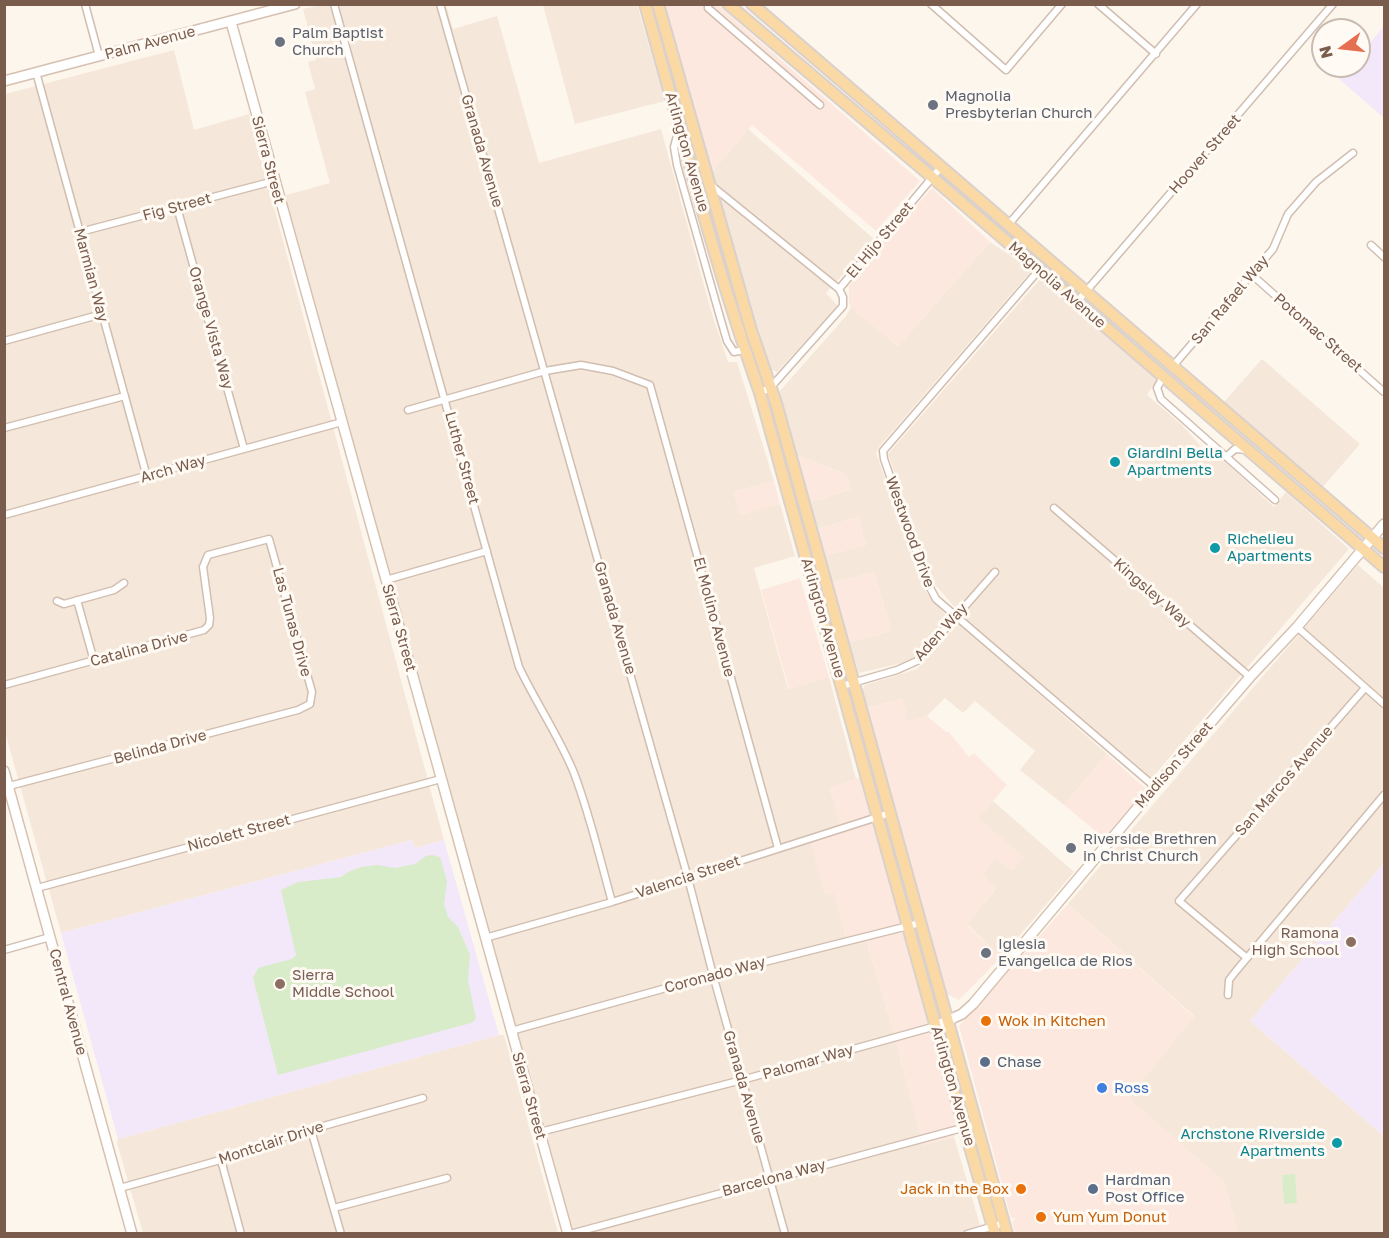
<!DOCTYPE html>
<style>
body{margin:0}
#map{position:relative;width:1389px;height:1238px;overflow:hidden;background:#fdf6ec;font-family:"Golos Text",sans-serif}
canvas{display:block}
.frame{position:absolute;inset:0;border:6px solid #7a5c4d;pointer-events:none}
.north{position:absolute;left:1311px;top:18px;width:60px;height:60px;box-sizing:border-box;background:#fffaf3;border:2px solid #cabbb1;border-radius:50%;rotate:255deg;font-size:16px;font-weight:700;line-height:24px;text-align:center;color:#7a5c4d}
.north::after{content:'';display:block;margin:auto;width:21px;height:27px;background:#e76f51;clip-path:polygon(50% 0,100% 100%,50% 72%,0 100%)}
</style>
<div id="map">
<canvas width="1389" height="1238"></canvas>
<div class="frame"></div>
<div class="north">N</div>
</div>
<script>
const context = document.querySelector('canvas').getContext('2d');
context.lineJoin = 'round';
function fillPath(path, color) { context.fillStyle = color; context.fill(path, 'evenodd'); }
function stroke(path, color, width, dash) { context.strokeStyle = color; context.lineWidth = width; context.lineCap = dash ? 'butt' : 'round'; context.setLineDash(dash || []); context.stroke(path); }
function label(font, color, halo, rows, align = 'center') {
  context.font = font + ' "Golos Text",sans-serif'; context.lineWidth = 6; context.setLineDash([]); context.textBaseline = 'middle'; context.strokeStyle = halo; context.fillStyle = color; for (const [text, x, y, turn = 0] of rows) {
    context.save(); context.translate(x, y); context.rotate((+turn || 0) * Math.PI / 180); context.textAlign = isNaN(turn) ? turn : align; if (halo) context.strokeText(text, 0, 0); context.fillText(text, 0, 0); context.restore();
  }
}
fillPath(new Path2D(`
 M 321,5 L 446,5 L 453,29 L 497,16 L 539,163 L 661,129 L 711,311 L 728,362 L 737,362 L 774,481 L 734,492 L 740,514 L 780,504 L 795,556 L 754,568 L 788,689 L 829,677 L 856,779 L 830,788 L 842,829 L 825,895 L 834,892 L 848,944 L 866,939 L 896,1040 L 923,1145 L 954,1137 L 980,1225 L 957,1234 L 570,1233 L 283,196 L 330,183 L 305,92 L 315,89 L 308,62 L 316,60 L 303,9 Z
 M 543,5 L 637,5 L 665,101 L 575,124 Z
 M 174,50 L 194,130 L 249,114 L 444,840 L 415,848 L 412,840 L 61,933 L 5,732 L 5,94 Z
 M 748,129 L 875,240 L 826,293 L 838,306 L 777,372 L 770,369 L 712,172 Z
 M 990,242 L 1032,270 L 879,447 L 876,453 L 924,589 L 948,618 L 911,661 L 859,673 L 849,642 L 891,631 L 874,572 L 832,583 L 824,556 L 866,545 L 858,517 L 817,529 L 810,502 L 851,489 L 846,474 L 796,455 L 779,392 L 846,316 L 851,307 L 898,346 Z
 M 1041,278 L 1158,378 L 1147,395 L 1182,425 L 1207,453 L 1220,457 L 1274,507 L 1286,492 L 1349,549 L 1152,778 L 964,618 L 932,581 L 888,454 Z
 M 1262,359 L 1360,444 L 1321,489 L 1223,403 Z
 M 1358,565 L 1384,588 L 1384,863 L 1250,1021 L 1384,1136 L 1384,1233 L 1238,1233 L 1224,1182 L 1128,1098 L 1194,1016 L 1068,904 Z
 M 958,623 L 1107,754 L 1064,805 L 1020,770 L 1035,751 L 975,701 L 963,713 L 945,698 L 927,716 L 908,722 L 902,699 L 866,708 L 862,690 L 865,685 L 917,669 Z
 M 993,801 L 1074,872 L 1001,957 L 967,924 L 996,888 L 982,875 L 996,858 L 1012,871 L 978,817 Z
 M 499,1035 L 504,1035 L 558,1233 L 143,1233 L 117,1143 L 118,1139 Z`), '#f5e8da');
fillPath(new Path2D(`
 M 665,5 L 718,5 L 920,181 L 876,231 L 752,125 L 712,172 Z
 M 932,188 L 990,242 L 898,346 L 851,307 L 849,302 L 849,286 L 864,265 Z
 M 796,455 L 846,474 L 851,489 L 810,502 Z
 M 774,481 L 780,504 L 740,515 L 734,492 Z
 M 858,517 L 866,545 L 824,556 L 817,529 Z
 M 874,572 L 891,631 L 849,642 L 832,583 Z
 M 800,578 L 829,677 L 789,689 L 761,590 Z
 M 902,699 L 908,721 L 927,716 L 946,732 L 948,731 L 969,757 L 974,753 L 1007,785 L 978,818 L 1024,857 L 1012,871 L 996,858 L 982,875 L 996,887 L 967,925 L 1001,957 L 959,1000 L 947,994 L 866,708 Z
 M 1107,754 L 1146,789 L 1104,838 L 1064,805 Z
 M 861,777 L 955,1116 L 954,1137 L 923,1145 L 896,1040 L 866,939 L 848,944 L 834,893 L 825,895 L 810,840 L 841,829 L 830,787 Z
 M 1068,904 L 1194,1017 L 1129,1098 L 1224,1182 L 1238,1233 L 1015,1233 L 1012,1222 L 1016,1218 L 1011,1218 L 959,1026 Z`), '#fde8e0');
fillPath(new Path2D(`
 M 1384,26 L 1384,118 L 1339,79 L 1350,66 L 1359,66 L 1359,56 Z
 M 412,840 L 415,848 L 444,840 L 499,1035 L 118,1139 L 61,933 Z
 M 1384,863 L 1384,1136 L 1250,1021 Z`), '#f3e8fa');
fillPath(new Path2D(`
 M 432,855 L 440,857 L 447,881 L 444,904 L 448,917 L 458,927 L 470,955 L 468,980 L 476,1019 L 471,1023 L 278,1075 L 253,978 L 258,968 L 292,959 L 296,955 L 281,890 L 298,882 L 341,877 L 350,871 L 361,867 L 377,865 L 395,868 L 415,864 L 426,856 Z
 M 1295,1174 L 1297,1203 L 1284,1204 L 1282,1175 Z`), '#d8ecc9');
const street = new Path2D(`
 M 85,4 L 99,56
 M 334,4 L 519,667 C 536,703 559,736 574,773 C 590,815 600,859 612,902
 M 440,4 L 688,878 L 713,975 L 785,1234
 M 708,4 L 708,8 L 820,105
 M 931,4 L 1006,70 L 1062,4
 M 1098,4 L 1156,54
 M 36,72 L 147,477
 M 678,132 L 674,147 L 677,165 L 720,317 L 727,341 L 734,352 L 744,350
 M 712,186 L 839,289 L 843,297 L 843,306 L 771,387 L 760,393
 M 177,207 L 244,449
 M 1008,225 L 1197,4
 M 80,232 L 274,181
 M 1371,245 L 1384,257
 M 1039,270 L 889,444 L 883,451 L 884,459 L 927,582 L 936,599 L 1155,787
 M 1251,274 L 1384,392
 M 839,289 L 941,167
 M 1076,303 L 1333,4
 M 4,341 L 102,314
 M 1173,366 L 1273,249 L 1288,214 L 1316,182 L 1353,153
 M 1163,377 L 1157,388 L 1161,399 L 1275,500
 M 408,410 L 545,371 L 581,365 L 613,371 L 650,385 L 778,848
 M 4,428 L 125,396
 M 1227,456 L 1235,449 L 1247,450
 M 1054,508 L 1250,677
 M 4,515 L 342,422
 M 386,580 L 487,551
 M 77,600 L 94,661
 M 57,601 L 64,604 L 114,590 L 124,583
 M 1297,627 L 1384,704
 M 4,685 L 204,630 L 209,625 L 210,618 L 203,567 L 208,555 L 269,539 L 312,692 L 310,704 L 298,710 L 9,786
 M 842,686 L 897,670 L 917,661 L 995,572
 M 37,888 L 441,779
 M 485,938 L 612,902 L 890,813
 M 4,950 L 50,937
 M 1247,958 L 1179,901 L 1365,688
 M 1228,995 L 1229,980 L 1236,971 L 1384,795
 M 511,1031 L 713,975 L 920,923
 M 311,1130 L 341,1234
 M 540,1132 L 742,1080 L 936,1026
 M 221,1160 L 241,1234
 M 120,1188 L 256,1150 L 281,1138 L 423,1098
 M 334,1208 L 447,1178
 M 570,1234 L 977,1124
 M 967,1234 L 1004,1223`);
const secondary = new Path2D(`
 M 231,22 L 568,1234
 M 4,81 L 295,4
 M 4,771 L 132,1234
 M 936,1026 L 962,1014 L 973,1004 L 1155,787 L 1250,677 L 1297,627 L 1384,524`);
const primary = new Path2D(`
 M 645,4 C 682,134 715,266 760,393 L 952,1085 L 995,1234
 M 658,4 L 751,330 L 776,403 L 1007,1234
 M 728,4 L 933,178 L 1384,567
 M 752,4 L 1384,548`);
stroke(street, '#d1beb0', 9);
stroke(secondary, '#d6c0b0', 12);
stroke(primary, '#dad1cd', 14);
stroke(street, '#fff', 6);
stroke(secondary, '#fff', 9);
stroke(primary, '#fbd9a5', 10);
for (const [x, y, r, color] of [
 [280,42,6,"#6b7280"],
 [933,105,6,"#6b7280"],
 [1115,462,6,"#0f9aa8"],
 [1215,548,6,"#0f9aa8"],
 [1071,848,6,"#6b7280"],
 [1351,942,6,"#8d6e63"],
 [986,953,6,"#6b7280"],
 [280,984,6,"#8d6e63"],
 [986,1021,6,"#e8710a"],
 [985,1062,6,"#5c6f8a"],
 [1102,1088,6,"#3f7fe0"],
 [1337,1143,6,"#0f9aa8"],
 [1021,1189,6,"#e8710a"],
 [1093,1189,6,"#5c6f8a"],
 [1041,1217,6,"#e8710a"]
]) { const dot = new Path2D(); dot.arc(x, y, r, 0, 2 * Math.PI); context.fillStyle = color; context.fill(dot); stroke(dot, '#fffaf3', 2); }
label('15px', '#5b616d', '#fffaf3', [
 ["Palm Baptist",292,33],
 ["Church",292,50],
 ["Magnolia",945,96],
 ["Presbyterian Church",945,113],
 ["Riverside Brethren",1083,839],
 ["in Christ Church",1083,856],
 ["Iglesia",998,944],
 ["Evangelica de Rios",998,961]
], 'left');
label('15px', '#7a5c4d', '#fffaf3', [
 ["Palm Avenue",150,43,-15],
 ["Granada Avenue",482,151,74],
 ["Arlington Avenue",687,152,74],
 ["Hoover Street",1205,154,-49],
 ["Sierra Street",268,160,75],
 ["Fig Street",177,207,-15],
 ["El Hijo Street",880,240,-50],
 ["Marmian Way",91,275,75],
 ["Magnolia Avenue",1057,285,41],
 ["San Rafael Way",1230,300,-50],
 ["Orange Vista Way",211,328,74],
 ["Potomac Street",1318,333,41],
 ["Luther Street",462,458,75],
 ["Arch Way",173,469,-16],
 ["Westwood Drive",910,532,70],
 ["Kingsley Way",1152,593,41],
 ["El Molino Avenue",714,617,75],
 ["Granada Avenue",615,618,74],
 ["Arlington Avenue",823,618,74],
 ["Las Tunas Drive",292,622,75],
 ["Sierra Street",399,628,74],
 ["Aden Way",941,632,-48],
 ["Catalina Drive",139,649,-15],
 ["Belinda Drive",160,747,-15],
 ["Madison Street",1174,765,-49],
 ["San Marcos Avenue",1284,781,-49],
 ["Nicolett Street",239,833,-15],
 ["Valencia Street",688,877,-18],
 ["Coronado Way",715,975,-15],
 ["Central Avenue",68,1002,75],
 ["Palomar Way",808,1062,-16],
 ["Arlington Avenue",953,1086,74],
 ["Granada Avenue",744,1087,74],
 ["Sierra Street",529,1096,74],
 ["Montclair Drive",271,1143,-18],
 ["Barcelona Way",774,1178,-15]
]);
label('15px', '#0d838f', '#fffaf3', [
 ["Giardini Bella",1127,453],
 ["Apartments",1127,470],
 ["Richelieu",1227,539],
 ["Apartments",1227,556],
 ["Archstone Riverside",1325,1134,"right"],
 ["Apartments",1325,1151,"right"]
], 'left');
label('15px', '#785e54', '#fffaf3', [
 ["Ramona",1339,933],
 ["High School",1339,950],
 ["Sierra",292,975,"left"],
 ["Middle School",292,992,"left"]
], 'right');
label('15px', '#c56008', '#fffaf3', [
 ["Wok in Kitchen",998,1021],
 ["Jack in the Box",1009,1189,"right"],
 ["Yum Yum Donut",1053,1217]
], 'left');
label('15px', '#4e5e75', '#fffaf3', [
 ["Chase",997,1062],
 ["Hardman",1105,1180],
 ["Post Office",1105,1197]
], 'left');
label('15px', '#366cbe', '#fffaf3', [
 ["Ross",1114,1088]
], 'left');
</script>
